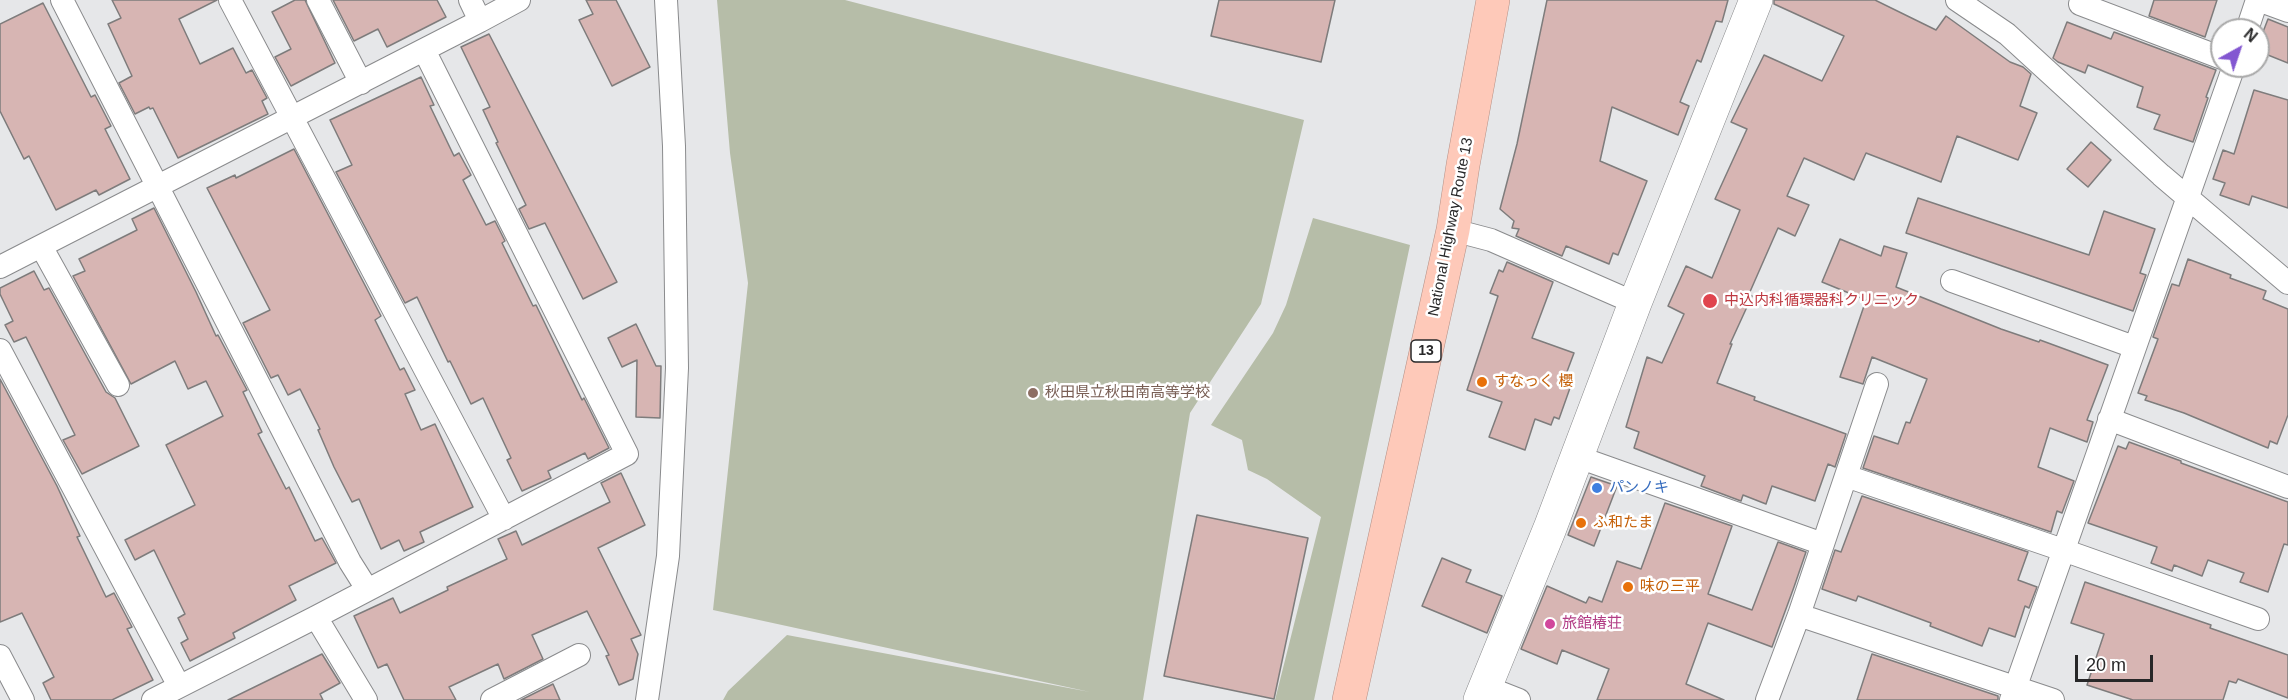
<!DOCTYPE html>
<meta charset="utf-8">
<style>
body{margin:0}
#map{position:relative;width:2288px;height:700px;overflow:hidden;background:#e6e7e9;font-family:Helvetica,sans-serif}
canvas{display:block}
.north{position:absolute;left:2210px;top:18px;width:60px;height:60px;box-sizing:border-box;background:#fff;border:2px solid #a9a9a9;border-radius:50%;rotate:40deg;font-size:16px;font-weight:700;line-height:24px;text-align:center;color:#272728}
.north::after{content:'';display:block;margin:auto;width:21px;height:27px;background:#8357d1;clip-path:polygon(50% 0,100% 100%,50% 72%,0 100%)}
.scale{position:absolute;left:2075px;top:655px;width:78px;height:27px;box-sizing:border-box;border:3px solid #272728;border-top:0;padding-left:8px;font-size:18px;line-height:21px;white-space:nowrap;color:#272728;-webkit-text-stroke:4px #fff;paint-order:stroke}
</style>
<div id="map">
<canvas width="2288" height="700"></canvas>
<div class="north">N</div>
<div class="scale">20 m</div>
</div>
<script>
const context = document.querySelector('canvas').getContext('2d');
context.lineJoin = 'round';
function fillPath(path, color) { context.fillStyle = color; context.fill(path, 'evenodd'); }
function stroke(path, color, width, dash) { context.strokeStyle = color; context.lineWidth = width; context.lineCap = dash ? 'butt' : 'round'; context.setLineDash(dash || []); context.stroke(path); }
function label(font, color, halo, rows, align = 'center') {
  context.font = font + ' Helvetica,"Noto Sans JP",sans-serif'; context.lineWidth = 5; context.setLineDash([]); context.textBaseline = 'middle'; context.strokeStyle = halo; context.fillStyle = color; for (const [text, x, y, turn = 0] of rows) {
    context.save(); context.translate(x, y); context.rotate((+turn || 0) * Math.PI / 180); context.textAlign = isNaN(turn) ? turn : align; if (halo) context.strokeText(text, 0, 0); context.fillText(text, 0, 0); context.restore();
  }
}
fillPath(new Path2D(`
 M 717,0 L 845,0 L 1304,120 L 1261,304 L 1190,413 L 1143,700 L 723,700 L 728,691 L 787,635 L 1090,692 L 713,610 L 748,283 L 730,153 Z
 M 1313,218 L 1410,245 L 1314,700 L 1275,700 L 1321,517 L 1267,479 L 1248,470 L 1242,440 L 1211,425 L 1273,333 L 1286,305 Z`), '#b6bda8');
const building = new Path2D(`
 M 112,0 L 217,0 L 179,19 L 200,64 L 233,48 L 246,73 L 252,70 L 267,98 L 262,101 L 268,114 L 178,158 L 153,108 L 150,109 L 149,107 L 135,114 L 119,83 L 132,76 L 108,24 L 121,18 Z
 M 295,0 L 305,0 L 335,63 L 291,86 L 275,57 L 291,49 L 272,12 Z
 M 333,0 L 437,0 L 446,17 L 387,47 L 378,29 L 354,41 Z
 M 586,0 L 616,0 L 650,67 L 612,86 L 579,20 L 593,14 Z
 M 1219,0 L 1335,0 L 1321,62 L 1211,36 Z
 M 1547,0 L 1728,0 L 1722,22 L 1716,21 L 1701,62 L 1697,60 L 1680,102 L 1689,106 L 1678,135 L 1612,107 L 1600,161 L 1647,181 L 1618,255 L 1613,253 L 1609,264 L 1566,246 L 1562,256 L 1516,236 L 1519,229 L 1512,228 L 1514,221 L 1500,209 L 1517,144 Z
 M 1774,0 L 1875,0 L 1936,30 L 1946,16 L 2010,62 L 2023,67 L 2031,74 L 2020,106 L 2037,113 L 2018,160 L 1957,136 L 1941,182 L 1866,153 L 1854,180 L 1804,158 L 1787,196 L 1809,205 L 1795,236 L 1778,228 L 1749,294 L 1752,296 L 1730,344 L 1732,344 L 1717,383 L 1755,397 L 1754,400 L 1846,434 L 1835,467 L 1828,464 L 1815,501 L 1772,486 L 1766,504 L 1743,495 L 1741,501 L 1701,486 L 1705,476 L 1634,448 L 1639,432 L 1626,427 L 1647,357 L 1662,363 L 1684,314 L 1668,306 L 1686,266 L 1712,278 L 1740,210 L 1715,199 L 1747,129 L 1731,122 L 1764,55 L 1822,81 L 1844,36 L 1774,4 Z
 M 2154,0 L 2217,0 L 2205,37 L 2149,16 Z
 M 43,3 L 91,97 L 95,95 L 111,126 L 105,129 L 130,179 L 99,195 L 96,190 L 56,210 L 29,156 L 24,159 L 0,111 L 0,24 Z
 M 2268,19 L 2288,27 L 2288,63 L 2258,51 L 2258,45 Z
 M 2067,22 L 2111,39 L 2114,32 L 2216,70 L 2206,97 L 2208,98 L 2193,142 L 2154,129 L 2160,115 L 2137,107 L 2143,87 L 2088,65 L 2085,73 L 2058,62 L 2053,58 Z
 M 489,34 L 617,282 L 583,299 L 545,223 L 529,229 L 519,209 L 526,205 L 496,143 L 498,142 L 483,110 L 490,107 L 461,47 Z
 M 421,77 L 434,105 L 430,106 L 454,156 L 459,153 L 471,175 L 463,180 L 486,225 L 495,221 L 505,241 L 502,243 L 533,306 L 536,305 L 582,400 L 584,398 L 609,448 L 588,459 L 585,453 L 548,471 L 551,478 L 522,491 L 507,460 L 511,458 L 483,398 L 471,404 L 450,361 L 448,362 L 417,297 L 405,303 L 336,172 L 352,165 L 330,120 Z
 M 2254,90 L 2288,100 L 2288,208 L 2252,196 L 2249,205 L 2220,195 L 2225,183 L 2213,179 L 2223,150 L 2234,154 Z
 M 2091,142 L 2111,160 L 2088,187 L 2067,169 Z
 M 294,149 L 381,316 L 375,320 L 400,370 L 404,368 L 415,390 L 405,394 L 421,430 L 435,424 L 473,507 L 420,532 L 424,542 L 404,551 L 399,540 L 381,549 L 359,499 L 352,502 L 334,467 L 318,430 L 320,429 L 300,389 L 288,395 L 278,375 L 271,378 L 243,323 L 270,310 L 207,188 L 235,175 L 236,178 Z
 M 1918,198 L 2089,255 L 2104,211 L 2155,229 L 2140,273 L 2146,275 L 2133,311 L 1906,233 Z
 M 154,208 L 196,292 L 216,336 L 218,335 L 247,390 L 243,392 L 262,432 L 258,434 L 286,489 L 289,487 L 315,541 L 322,538 L 336,563 L 289,586 L 296,600 L 233,633 L 235,638 L 190,661 L 181,643 L 188,639 L 178,618 L 185,614 L 154,550 L 135,560 L 125,540 L 195,505 L 166,445 L 223,416 L 206,381 L 188,389 L 175,361 L 131,384 L 73,276 L 85,271 L 79,259 L 137,230 L 132,219 Z
 M 1840,239 L 1881,256 L 1884,246 L 1907,253 L 1896,287 L 2001,329 L 2039,342 L 2040,340 L 2108,365 L 2087,420 L 2093,422 L 2087,442 L 2050,428 L 2038,467 L 2074,481 L 2062,513 L 2057,511 L 2051,532 L 1863,468 L 1874,436 L 1898,444 L 1906,422 L 1910,423 L 1927,379 L 1872,357 L 1863,384 L 1840,377 L 1866,300 L 1822,282 Z
 M 2188,259 L 2231,275 L 2230,278 L 2266,291 L 2263,299 L 2288,309 L 2288,415 L 2277,444 L 2270,441 L 2268,448 L 2184,413 L 2145,400 L 2147,396 L 2138,393 L 2158,339 L 2153,337 L 2172,284 L 2179,286 Z
 M 1507,262 L 1553,282 L 1532,338 L 1574,353 L 1562,385 L 1570,388 L 1559,419 L 1554,417 L 1551,425 L 1535,419 L 1525,450 L 1489,437 L 1502,402 L 1467,390 L 1498,296 L 1490,293 L 1499,270 L 1503,272 Z
 M 34,271 L 44,290 L 49,288 L 106,392 L 115,398 L 139,446 L 82,474 L 63,440 L 75,435 L 26,337 L 14,342 L 5,325 L 13,321 L 0,294 L 0,288 Z
 M 636,324 L 656,366 L 661,366 L 660,418 L 636,417 L 637,360 L 622,367 L 608,338 Z
 M 0,379 L 57,486 L 80,536 L 77,537 L 106,597 L 114,593 L 132,627 L 127,629 L 153,680 L 112,700 L 51,700 L 43,683 L 54,677 L 22,613 L 0,622 Z
 M 2129,442 L 2181,461 L 2181,463 L 2288,502 L 2288,545 L 2284,544 L 2268,592 L 2240,582 L 2244,573 L 2208,560 L 2202,576 L 2174,565 L 2172,571 L 2151,563 L 2157,547 L 2088,523 L 2118,446 L 2126,449 Z
 M 621,473 L 645,525 L 598,548 L 641,635 L 631,639 L 638,654 L 633,679 L 619,685 L 606,656 L 609,655 L 587,611 L 532,635 L 543,659 L 504,679 L 498,664 L 449,687 L 456,700 L 404,700 L 387,664 L 378,668 L 354,616 L 393,598 L 400,613 L 448,590 L 447,587 L 507,559 L 498,539 L 516,531 L 522,545 L 610,502 L 601,483 Z
 M 1591,477 L 1617,486 L 1594,546 L 1568,535 Z
 M 1862,496 L 2028,552 L 2018,580 L 2037,587 L 2029,608 L 2025,606 L 2015,637 L 1989,628 L 1982,646 L 1930,626 L 1931,623 L 1858,596 L 1856,601 L 1822,589 L 1835,550 L 1841,552 Z
 M 1665,503 L 1732,526 L 1708,594 L 1752,610 L 1778,542 L 1806,552 L 1794,587 L 1772,647 L 1708,623 L 1686,684 L 1724,700 L 1597,700 L 1609,669 L 1562,650 L 1557,664 L 1521,649 L 1547,586 L 1586,603 L 1589,597 L 1602,602 L 1617,561 L 1641,569 Z
 M 1197,515 L 1308,538 L 1274,699 L 1164,676 Z
 M 1442,558 L 1471,570 L 1466,582 L 1502,596 L 1487,633 L 1422,606 Z
 M 2085,582 L 2211,625 L 2210,628 L 2288,655 L 2288,698 L 2238,679 L 2236,683 L 2229,681 L 2223,700 L 2133,700 L 2087,685 L 2104,634 L 2071,623 Z
 M 322,654 L 340,683 L 320,694 L 323,700 L 228,700 Z
 M 1872,654 L 1998,696 L 1998,700 L 1857,700 Z
 M 553,684 L 560,700 L 521,700 Z`);
fillPath(building, '#d7b5b3');
stroke(building, '#7e7c7c', 1.5);
const street = new Path2D(`
 M 62,0 L 350,562 L 367,589
 M 230,0 L 504,519
 M 318,0 L 361,83
 M 1957,0 L 2007,34 L 2161,175 L 2288,283
 M 2258,0 L 2288,11
 M 2080,4 L 2222,58
 M 480,21 L 519,0
 M 2247,30 L 2257,0
 M 1453,230 L 1491,240 L 1635,303
 M 41,246 L 118,385
 M 0,267 L 480,21 L 470,0
 M 1952,281 L 2134,347
 M 0,350 L 179,686
 M 2109,419 L 2288,487
 M 1578,457 L 1823,544
 M 1846,476 L 2063,550 L 2258,619
 M 1799,615 L 2053,700
 M 316,617 L 366,700
 M 0,656 L 23,700
 M 1486,687 L 1519,700
 M 153,700 L 316,617 L 627,454 L 424,50
 M 492,700 L 579,655
 M 647,700 L 668,556 L 677,368 L 674,146 L 666,0
 M 1767,700 L 1799,615 L 1877,384
 M 2011,700 L 2234,66`);
const secondary = new Path2D(`
 M 1480,700 L 1550,528 L 1635,303 L 1756,0`);
const highway = new Path2D(`
 M 1349,700 L 1453,230 L 1463,165 L 1493,0`);
stroke(street, '#8a8b8d', 24);
stroke(secondary, '#8a8b8d', 34);
stroke(highway, '#b39086', 34);
stroke(street, '#fff', 22);
stroke(secondary, '#fff', 33);
stroke(highway, '#fec9b9', 33);
for (const [x, y, r, color] of [
 [1710,301,8,"#e0444e"],
 [1482,382,6,"#e8710a"],
 [1033,393,6,"#8d6e63"],
 [1597,488,6,"#3f7fe0"],
 [1581,523,6,"#e8710a"],
 [1628,587,6,"#e8710a"],
 [1550,624,6,"#d1479c"]
]) { const dot = new Path2D(); dot.arc(x, y, r, 0, 2 * Math.PI); context.fillStyle = color; context.fill(dot); stroke(dot, '#fff', 2); }
for (const [x, y, w] of [
 [1426,351,30]
]) { const box = new Path2D(); box.roundRect(x - w / 2, y - 11, w, 22, 4.5); context.fillStyle = '#fff'; context.fill(box); stroke(box, '#272728', 1.5); }
label('bold 14px', '#272728', null, [
 ["13",1426,351]
]);
label('15px', '#272728', '#fff', [
 ["National Highway Route 13",1451,227,-79]
]);
label('15px', '#be3a42', '#fff', [
 ["中込内科循環器科クリニック",1724,301]
], 'left');
label('15px', '#c56008', '#fff', [
 ["すなっく 櫻",1494,382],
 ["ふ和たま",1593,523],
 ["味の三平",1640,587]
], 'left');
label('15px', '#785e54', '#fff', [
 ["秋田県立秋田南高等学校",1045,393]
], 'left');
label('15px', '#366cbe', '#fff', [
 ["パンノキ",1609,488]
], 'left');
label('15px', '#b23c85', '#fff', [
 ["旅館椿荘",1562,624]
], 'left');
</script>
